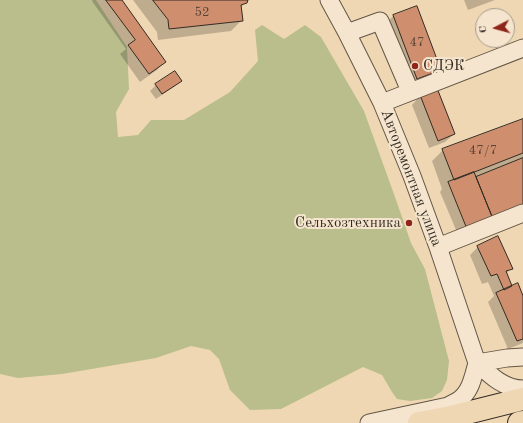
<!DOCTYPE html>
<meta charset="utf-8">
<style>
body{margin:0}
#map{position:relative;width:523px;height:423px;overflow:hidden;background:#efd7b3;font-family:"Old Standard TT",serif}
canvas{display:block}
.north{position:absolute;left:475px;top:8px;width:40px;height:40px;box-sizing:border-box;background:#f5e5ce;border:1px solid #a79b89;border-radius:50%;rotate:264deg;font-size:11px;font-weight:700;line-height:16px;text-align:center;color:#332b22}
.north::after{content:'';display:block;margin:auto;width:14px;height:18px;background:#8f2418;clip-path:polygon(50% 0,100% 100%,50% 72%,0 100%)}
</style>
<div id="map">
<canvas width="523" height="423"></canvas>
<div class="north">С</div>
</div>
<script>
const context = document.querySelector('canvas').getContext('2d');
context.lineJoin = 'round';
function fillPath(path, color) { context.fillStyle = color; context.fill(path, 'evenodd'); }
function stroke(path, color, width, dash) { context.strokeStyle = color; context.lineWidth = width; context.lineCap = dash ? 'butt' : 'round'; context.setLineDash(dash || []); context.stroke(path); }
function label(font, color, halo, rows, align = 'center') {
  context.font = font + ' "Old Standard TT",serif'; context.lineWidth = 4; context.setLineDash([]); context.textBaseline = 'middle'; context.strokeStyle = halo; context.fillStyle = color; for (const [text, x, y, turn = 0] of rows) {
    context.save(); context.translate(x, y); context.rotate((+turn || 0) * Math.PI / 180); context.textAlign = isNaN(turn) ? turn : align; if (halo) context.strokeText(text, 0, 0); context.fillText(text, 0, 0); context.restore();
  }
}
fillPath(new Path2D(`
 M 0,0 L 96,0 L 127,47 L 129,89 L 116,112 L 118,137 L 138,135 L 151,120 L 184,120 L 230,92 L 258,61 L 255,30 L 262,25 L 284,39 L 305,25 L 321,37 L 364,111 L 395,197 L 411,243 L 425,269 L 449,361 L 447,380 L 442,391 L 432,398 L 410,401 L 397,399 L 392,392 L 382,375 L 363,367 L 281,409 L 250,410 L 230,390 L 219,359 L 210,350 L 191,346 L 156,358 L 62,374 L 18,378 L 0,374 Z`), '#b9be8c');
fillPath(new Path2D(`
 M 93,0 L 121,0 L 165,61 L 157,70 L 140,82 L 120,54 L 126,49 L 92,1 Z
 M 133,0 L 247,0 L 246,2 L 240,8 L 242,20 L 231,31 L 158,40 L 157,32 Z
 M 464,0 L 495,0 L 468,10 Z
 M 416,8 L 440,70 L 432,78 L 409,87 L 385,25 L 393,16 Z
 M 180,80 L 175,86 L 156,99 L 150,91 L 156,85 Z
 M 420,96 L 454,134 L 445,142 L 429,148 L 412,105 Z
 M 523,120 L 523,212 L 459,237 L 440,192 L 442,189 L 432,161 L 443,150 Z
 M 478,247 L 511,268 L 506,274 L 512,287 L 523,299 L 523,343 L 508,349 L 488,302 L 494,296 L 488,282 L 482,284 L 470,255 Z`), '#0003');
const building = new Path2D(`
 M 106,0 L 122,0 L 166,62 L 149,74 L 128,45 L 135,40 Z
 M 153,0 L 248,0 L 247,3 L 241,5 L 243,21 L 169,29 L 168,20 Z
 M 417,6 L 441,70 L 417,79 L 393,15 Z
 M 175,71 L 182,81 L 162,94 L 155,84 Z
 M 437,88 L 455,134 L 438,141 L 420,95 Z
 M 523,119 L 523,153 L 454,180 L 442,149 Z
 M 523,158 L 523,207 L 493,219 L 476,177 Z
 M 474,172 L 493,219 L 467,229 L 448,182 Z
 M 498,236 L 513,269 L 506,271 L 512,286 L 504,290 L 497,274 L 491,276 L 477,246 Z
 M 518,283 L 523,296 L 523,339 L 517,341 L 496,293 Z`);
fillPath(building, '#cf8f6e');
stroke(building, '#332b22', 1);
const minor = new Path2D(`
 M 329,0 L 347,33 L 382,103 L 412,176 L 438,247 L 477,363
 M 347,33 L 380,21 L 410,91
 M 382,103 L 523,48
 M 438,247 L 523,213
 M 477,363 C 490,375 504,389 523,389
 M 477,363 L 507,358 L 523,357
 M 369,423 L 448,406 C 451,404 456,402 459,400 C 471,391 473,377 477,363`);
const highway = new Path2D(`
 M 419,423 L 451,417 L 523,399
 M 519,423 L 523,422`);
stroke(minor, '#625646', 19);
stroke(highway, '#332b22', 24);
stroke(minor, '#f5e5ce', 17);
stroke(highway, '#efd7b3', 22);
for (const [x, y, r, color] of [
 [415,66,4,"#8f2418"],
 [409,223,4,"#8f2418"]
]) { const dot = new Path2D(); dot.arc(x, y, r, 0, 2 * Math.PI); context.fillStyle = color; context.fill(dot); stroke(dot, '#f5e5ce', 1.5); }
label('13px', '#5a4435', null, [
 ["52",202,13],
 ["47",417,43],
 ["47/7",483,151]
]);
label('15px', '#332b22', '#f5e5ce', [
 ["СДЭК",423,66],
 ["Сельхозтехника",401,223,"right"]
], 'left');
label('15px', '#332b22', '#f5e5ce', [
 ["Авторемонтная улица",411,178,69]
]);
</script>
